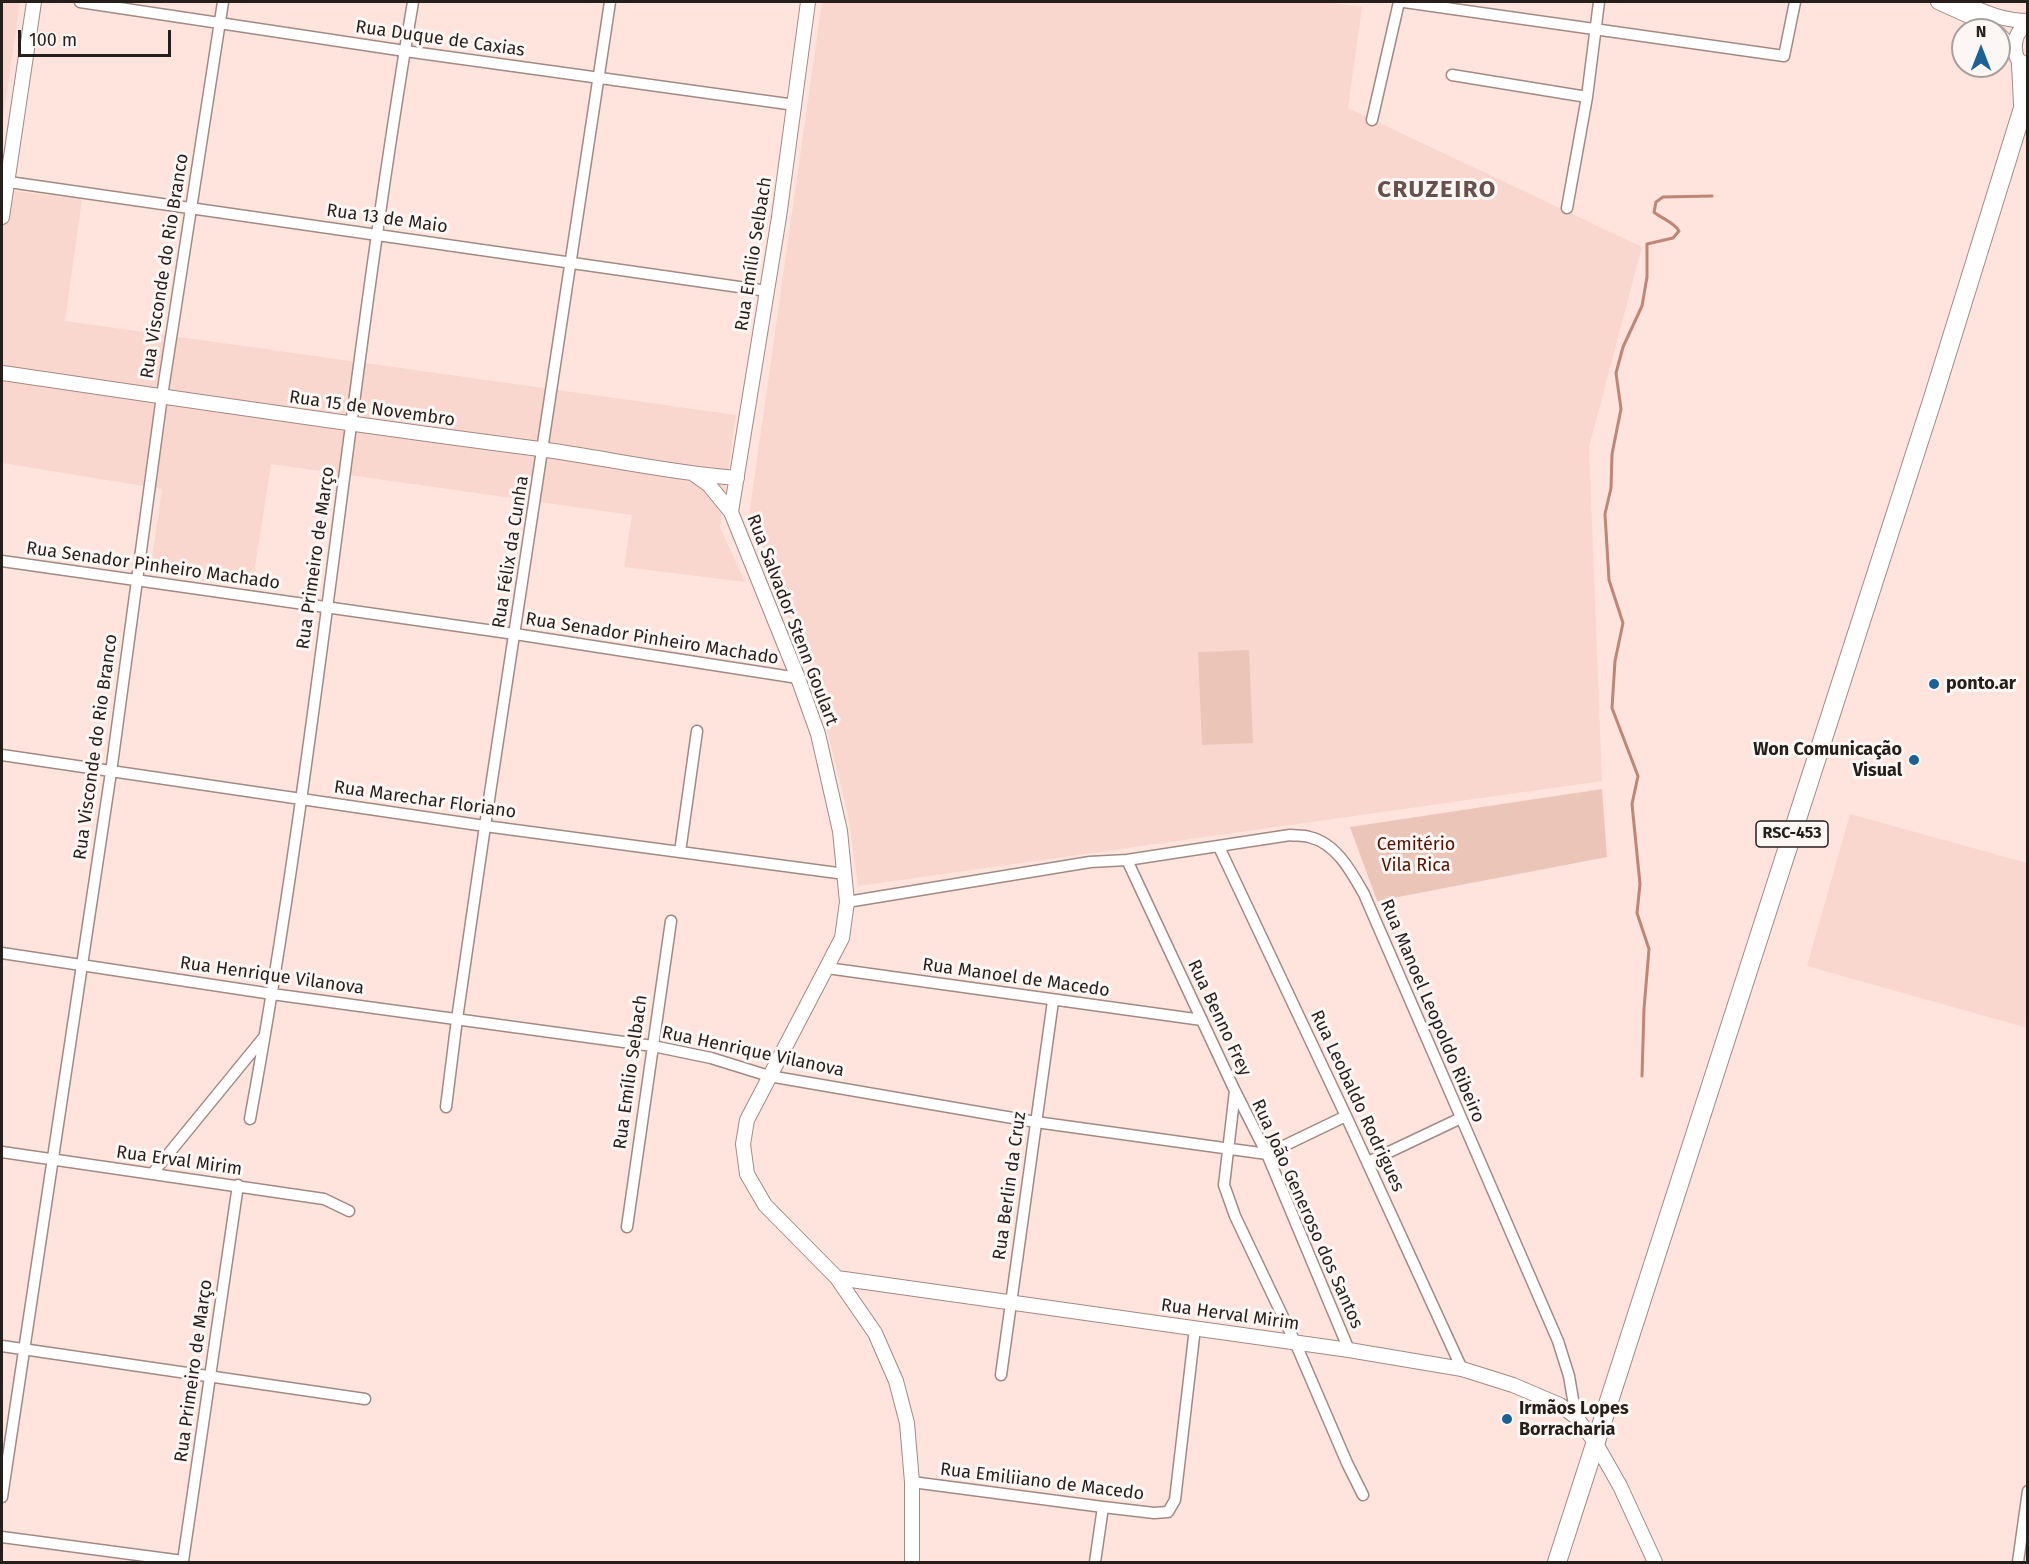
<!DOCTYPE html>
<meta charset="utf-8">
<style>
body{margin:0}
#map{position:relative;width:2029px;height:1564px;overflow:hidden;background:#fee4dd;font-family:"Fira Sans",sans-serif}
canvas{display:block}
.frame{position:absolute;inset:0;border:3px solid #261e1b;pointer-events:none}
.north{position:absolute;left:1951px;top:18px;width:60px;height:60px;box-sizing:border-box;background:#fcf7f5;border:2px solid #a6a09e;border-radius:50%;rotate:0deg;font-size:16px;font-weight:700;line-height:24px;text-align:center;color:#261e1b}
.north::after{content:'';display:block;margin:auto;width:21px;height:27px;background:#1b6195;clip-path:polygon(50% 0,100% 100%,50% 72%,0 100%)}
.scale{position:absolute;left:18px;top:30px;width:153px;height:27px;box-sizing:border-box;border:3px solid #261e1b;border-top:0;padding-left:8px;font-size:18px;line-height:21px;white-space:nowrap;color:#261e1b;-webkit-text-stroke:4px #fcf7f5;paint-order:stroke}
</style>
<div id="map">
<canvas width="2029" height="1564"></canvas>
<div class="frame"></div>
<div class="north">N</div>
<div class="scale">100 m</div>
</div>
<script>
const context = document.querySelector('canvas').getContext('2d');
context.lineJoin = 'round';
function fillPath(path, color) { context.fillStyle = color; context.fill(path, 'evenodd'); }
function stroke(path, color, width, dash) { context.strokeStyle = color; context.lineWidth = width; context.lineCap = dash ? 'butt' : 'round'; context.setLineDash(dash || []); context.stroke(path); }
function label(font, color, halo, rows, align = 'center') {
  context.font = font + ' "Fira Sans",sans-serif'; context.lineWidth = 6; context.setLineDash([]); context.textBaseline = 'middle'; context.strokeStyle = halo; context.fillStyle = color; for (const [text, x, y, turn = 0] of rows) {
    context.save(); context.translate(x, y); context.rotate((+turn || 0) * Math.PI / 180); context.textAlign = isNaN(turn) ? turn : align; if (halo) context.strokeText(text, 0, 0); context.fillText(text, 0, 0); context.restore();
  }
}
fillPath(new Path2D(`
 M 2,2 L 20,2 L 2,125 Z
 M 822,2 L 1325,2 L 1362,7 L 1348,108 L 1642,247 L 1589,447 L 1602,781 L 858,886 L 848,814 L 823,714 L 802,652 L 748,522 Z
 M 2,190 L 82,199 L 65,321 L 736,415 L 720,527 L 745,582 L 624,567 L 632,515 L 271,464 L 252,586 L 150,572 L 162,489 L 2,463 Z
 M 1850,814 L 2027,863 L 2028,1014 L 2024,1027 L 1807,966 Z`), '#f9d7ce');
fillPath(new Path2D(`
 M 1249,650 L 1253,743 L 1202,745 L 1198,652 Z
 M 1602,789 L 1607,857 L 1377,901 L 1350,827 Z`), '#ecc5b9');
stroke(new Path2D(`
 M 1642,1076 L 1644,1009 L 1649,949 L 1637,913 L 1640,884 L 1632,804 L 1638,776 L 1612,708 L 1615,661 L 1623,623 L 1609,580 L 1605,514 L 1611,488 L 1612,454 L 1621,409 L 1616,373 L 1623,347 L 1642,306 L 1647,277 L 1647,244 L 1673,238 L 1679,231 C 1674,222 1662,219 1654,212 L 1656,202 L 1663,197 L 1712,196`), '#be8677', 3);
const street = new Path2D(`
 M 80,2 L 405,51 L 795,105
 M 1404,2 L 1784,56 L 1795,2
 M 1452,75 L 1587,97
 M 1372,120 L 1399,2
 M 2,181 L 767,291
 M 1567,208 L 1587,97 L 1599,2
 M 2,561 L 515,634 L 798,678
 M 2,755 L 485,826 L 845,874
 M 1219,847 L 1346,1116 L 1462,1369
 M 680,852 L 697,731
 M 1127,860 L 1235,1091 L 1267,1154 L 1349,1350
 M 847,902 L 1090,862 L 1127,860 L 1290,835 C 1296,836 1303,835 1309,837 C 1336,843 1351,871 1364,894 L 1558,1341 L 1569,1376 L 1576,1417
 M 2,953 L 272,994 L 653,1046 L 711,1058 L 769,1076 L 1036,1122 L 1267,1154 L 1346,1116
 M 827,968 L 1202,1020
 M 1235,1091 L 1224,1185 L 1235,1216 L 1295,1342 L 1347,1463 L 1363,1495
 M 446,1107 L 457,1019 L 485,826 L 610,2
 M 250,1119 C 318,748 350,372 413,2
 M 2,1152 L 324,1199 L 349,1211
 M 1368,1162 L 1461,1118
 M 152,1174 L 264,1037
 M 627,1227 L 671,921
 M 2,1346 L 365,1399
 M 1001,1375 L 1053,1001
 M 912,1482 L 1103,1507 L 1154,1513 L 1168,1512 L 1175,1500 L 1195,1328
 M 2,1497 L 111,772 L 162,396 L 223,2
 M 2,1537 L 183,1561 L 238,1185
 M 1095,1562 L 1103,1507
 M 2018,1562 L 2028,1491`);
const secondary = new Path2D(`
 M 808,2 L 779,217 L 731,512 L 798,678 L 818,734 L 840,831 L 847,902 L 842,938 L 747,1120 L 743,1144 L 747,1174 L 765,1205 L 837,1278 L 875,1333 L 896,1381 L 907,1423 L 912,1482 L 912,1562
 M 1938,2 L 1980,21 L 1993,30
 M 1961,2 C 1984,12 2003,21 2028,21
 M 2028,23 C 2011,34 2010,59 2028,70
 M 1999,34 L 2015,52
 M 2,217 L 34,2
 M 2,373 C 181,399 360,426 540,449 C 606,458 670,473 737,478
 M 695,475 L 709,485 L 731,512
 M 837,1278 L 1349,1350 L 1462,1369 L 1513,1385 L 1560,1405 L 1576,1417 L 1595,1442 L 1620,1486 L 1655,1562`);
const highway = new Path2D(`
 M 2021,64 L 2023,104
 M 1557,1562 L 1933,398 L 2028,92`);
stroke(street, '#a18a84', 13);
stroke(secondary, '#a18a84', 16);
stroke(highway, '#a18a84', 20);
stroke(street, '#fff', 10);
stroke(secondary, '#fff', 14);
stroke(highway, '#fff', 18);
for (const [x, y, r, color] of [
 [1934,684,6,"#1b6195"],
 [1914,760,6,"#1b6195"],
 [1507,1419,6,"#1b6195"]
]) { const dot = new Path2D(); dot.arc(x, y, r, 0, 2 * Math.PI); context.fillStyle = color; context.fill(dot); stroke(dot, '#fcf7f5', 2); }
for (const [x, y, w] of [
 [1792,834,72]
]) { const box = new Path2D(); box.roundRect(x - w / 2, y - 13, w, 26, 4.5); context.fillStyle = '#fcf7f5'; context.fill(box); stroke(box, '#261e1b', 1.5); }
label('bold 16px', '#261e1b', null, [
 ["RSC-453",1792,834]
]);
label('18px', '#261e1b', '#fcf7f5', [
 ["Rua Duque de Caxias",440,39,8],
 ["Rua 13 de Maio",387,219,8],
 ["Rua Emílio Selbach",754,254,-81],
 ["Rua Visconde do Rio Branco",165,266,-81],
 ["Rua 15 de Novembro",372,409,8],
 ["Rua Félix da Cunha",511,552,-81],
 ["Rua Primeiro de Março",316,558,-82],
 ["Rua Senador Pinheiro Machado",153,566,8],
 ["Rua Salvador Stenn Goulart",792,620,69],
 ["Rua Senador Pinheiro Machado",652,639,9],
 ["Rua Visconde do Rio Branco",96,747,-82],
 ["Rua Marechar Floriano",425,800,8],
 ["Rua Henrique Vilanova",272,976,8],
 ["Rua Manoel de Macedo",1016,978,8],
 ["Rua Manoel Leopoldo Ribeiro",1432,1011,67],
 ["Rua Benno Frey",1219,1018,65],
 ["Rua Henrique Vilanova",753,1052,12],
 ["Rua Emílio Selbach",631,1072,-82],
 ["Rua Leobaldo Rodrigues",1357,1101,65],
 ["Rua Erval Mirim",179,1161,8],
 ["Rua Berlin da Cruz",1010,1186,-82],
 ["Rua João Generoso dos Santos",1307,1214,66],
 ["Rua Herval Mirim",1230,1315,8],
 ["Rua Primeiro de Março",194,1371,-82],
 ["Rua Emiliiano de Macedo",1042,1482,7]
]);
label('bold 18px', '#261e1b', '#fcf7f5', [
 ["ponto.ar",1946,684],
 ["Won Comunicação",1902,750,"right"],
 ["Visual",1902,771,"right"],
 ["Irmãos Lopes",1519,1409],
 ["Borracharia",1519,1430]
], 'left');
label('18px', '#561200', '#fcf7f5', [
 ["Cemitério",1416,845],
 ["Vila Rica",1416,866]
]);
context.letterSpacing = '1.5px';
label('bold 24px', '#66514c', '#fcf7f5', [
 ["CRUZEIRO",1437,190]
]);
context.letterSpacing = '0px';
</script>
